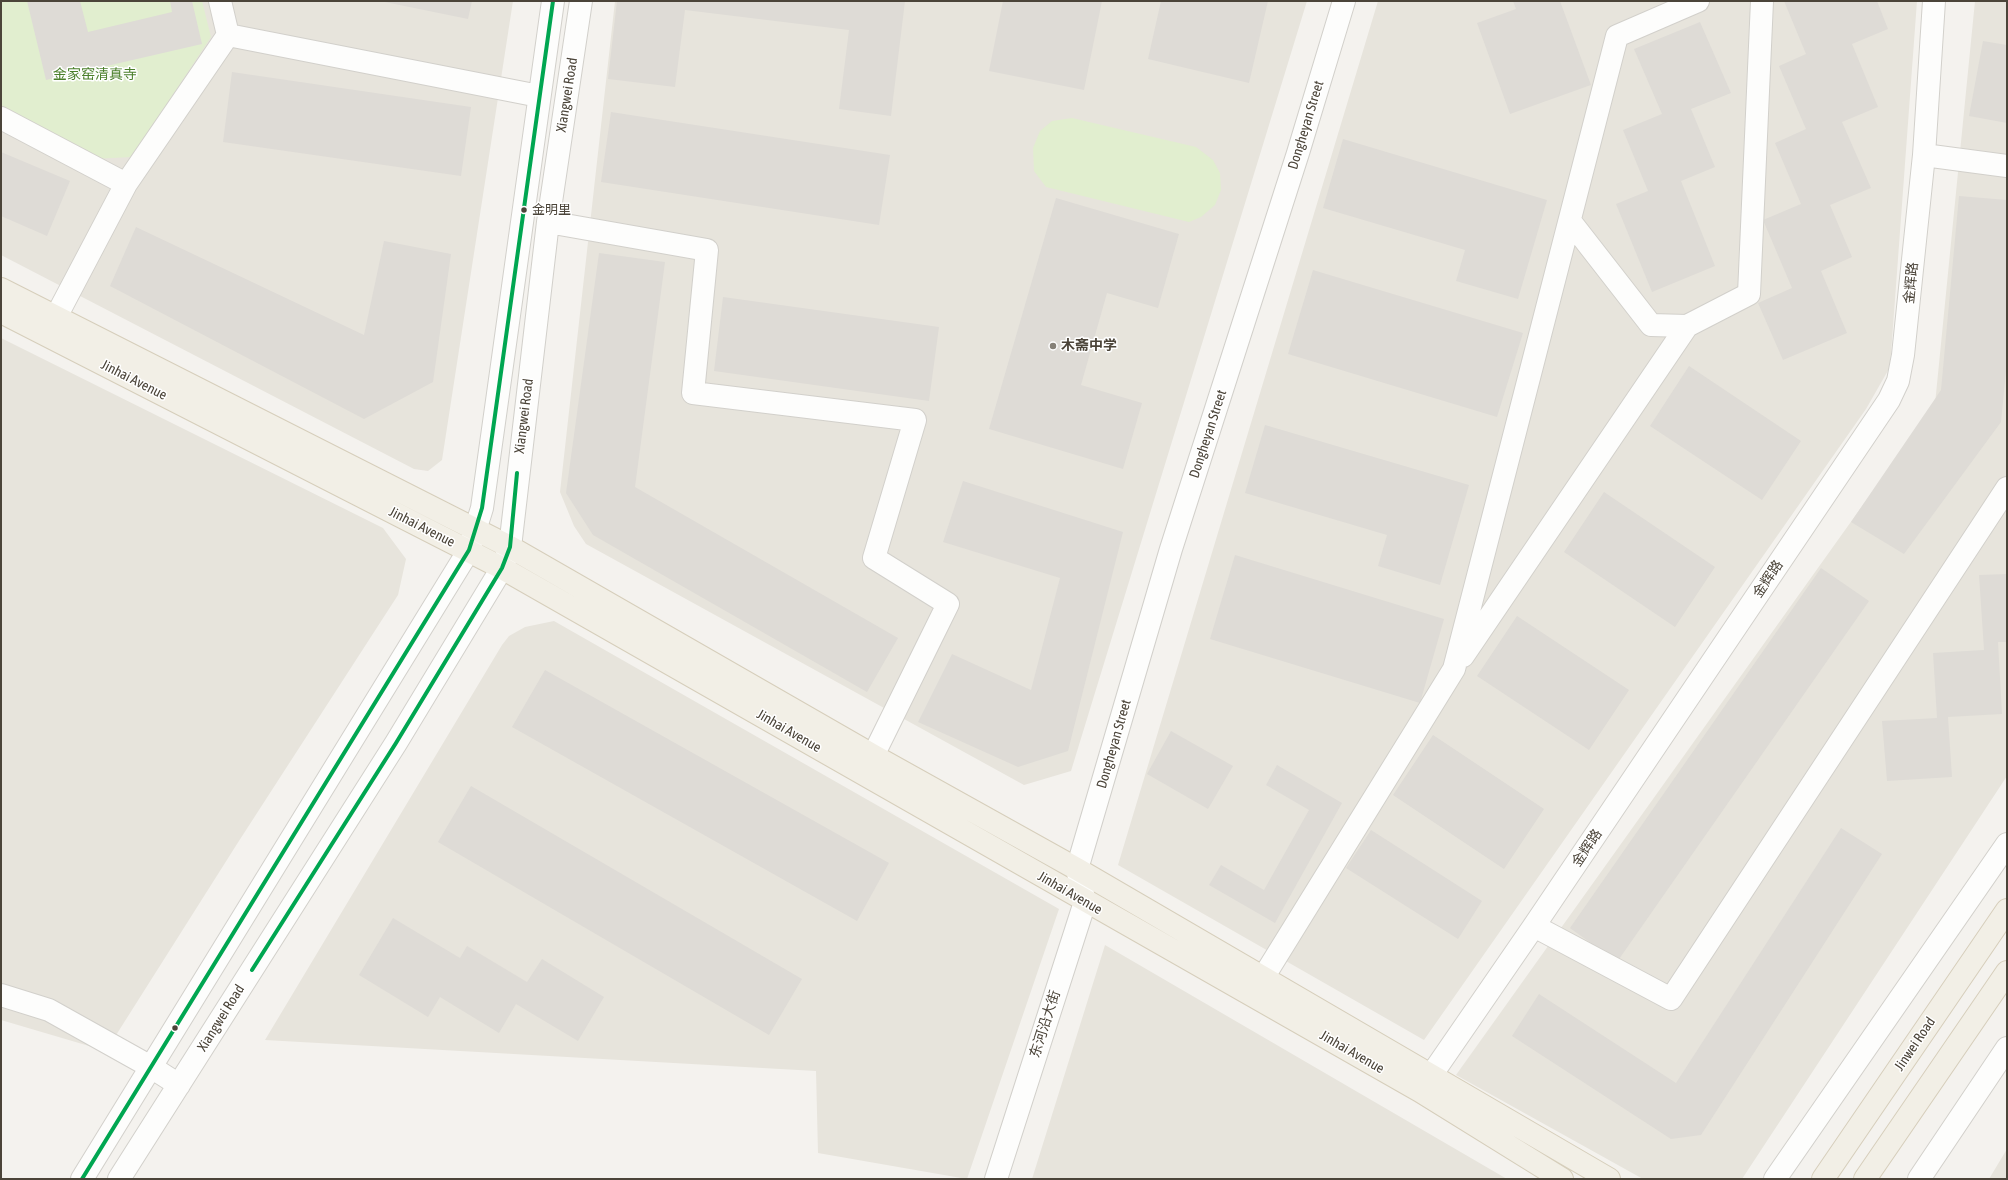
<!DOCTYPE html>
<meta charset="utf-8">
<style>
body{margin:0}
#map{position:relative;width:2008px;height:1180px;overflow:hidden;background:#f4f2ee;font-family:"Asap Condensed",sans-serif}
canvas{display:block}
.frame{position:absolute;inset:0;border:2px solid #4b4439;pointer-events:none}
</style>
<div id="map">
<canvas width="2008" height="1180"></canvas>
<div class="frame"></div>
</div>
<script>
const context = document.querySelector('canvas').getContext('2d');
context.lineJoin = 'round';
function fillPath(path, color) { context.fillStyle = color; context.fill(path, 'evenodd'); }
function stroke(path, color, width, dash) { context.strokeStyle = color; context.lineWidth = width; context.lineCap = dash ? 'butt' : 'round'; context.setLineDash(dash || []); context.stroke(path); }
function label(font, color, halo, rows, align = 'center') {
  context.font = font + ' "Asap Condensed","Noto Sans SC",sans-serif'; context.lineWidth = 3; context.setLineDash([]); context.textBaseline = 'middle'; context.strokeStyle = halo; context.fillStyle = color; for (const [text, x, y, turn = 0] of rows) {
    context.save(); context.translate(x, y); context.rotate((+turn || 0) * Math.PI / 180); context.textAlign = isNaN(turn) ? turn : align; if (halo) context.strokeText(text, 0, 0); context.fillText(text, 0, 0); context.restore();
  }
}
fillPath(new Path2D(`
 M 1,1 L 513,1 L 442,460 L 428,471 L 414,469 L 1,255 Z
 M 615,1 L 1307,1 L 1071,771 L 1024,785 L 586,544 L 574,526 L 560,492 Z
 M 1378,1 L 1917,1 L 1890,367 L 1866,409 L 1424,1040 L 1118,865 Z
 M 1975,1 L 2007,1 L 2007,776 L 1742,1179 L 1643,1179 L 1456,1075 L 1935,404 Z
 M 1,338 L 383,528 L 406,559 L 398,595 L 237,844 L 106,1051 L 1,1020 Z
 M 554,621 L 1059,909 L 967,1179 L 818,1153 L 816,1071 L 265,1040 L 502,645 L 509,636 L 525,627 Z
 M 1105,945 L 1507,1179 L 1032,1179 Z
 M 2007,1149 L 2007,1179 L 1989,1179 Z`), '#e7e4dc');
fillPath(new Path2D(`
 M 1,1 L 202,1 L 211,37 L 132,157 L 92,159 L 1,107 Z
 M 1072,118 L 1196,147 L 1213,160 L 1220,173 L 1221,190 L 1215,205 L 1201,217 L 1189,222 L 1046,187 L 1034,171 L 1033,148 L 1040,131 L 1052,121 Z`), '#e1eecf');
fillPath(new Path2D(`
 M 27,1 L 80,1 L 88,32 L 172,12 L 170,1 L 192,1 L 202,44 L 46,80 Z
 M 380,1 L 472,1 L 468,19 Z
 M 617,1 L 905,1 L 891,116 L 839,109 L 849,30 L 685,10 L 675,87 L 608,79 Z
 M 1003,1 L 1102,1 L 1084,90 L 989,71 Z
 M 1161,1 L 1268,1 L 1249,83 L 1148,59 Z
 M 1513,1 L 1560,1 L 1591,85 L 1510,114 L 1477,23 L 1516,9 Z
 M 1784,1 L 1877,1 L 1888,29 L 1852,44 L 1878,107 L 1842,122 L 1871,188 L 1830,205 L 1852,257 L 1821,271 L 1847,333 L 1783,360 L 1758,303 L 1792,288 L 1763,220 L 1801,204 L 1775,143 L 1806,129 L 1779,66 L 1806,54 Z
 M 1700,22 L 1731,93 L 1691,109 L 1715,167 L 1681,181 L 1715,266 L 1652,292 L 1616,204 L 1648,191 L 1623,130 L 1662,114 L 1634,49 Z
 M 1983,41 L 2007,45 L 2007,123 L 1969,116 Z
 M 232,72 L 471,107 L 461,176 L 223,142 Z
 M 611,112 L 890,155 L 879,225 L 601,182 Z
 M 1343,139 L 1547,200 L 1518,299 L 1456,281 L 1465,250 L 1323,208 Z
 M 1,152 L 70,181 L 47,236 L 1,216 Z
 M 1959,196 L 2007,200 L 2007,361 L 2001,422 L 1904,554 L 1851,522 L 1941,390 Z
 M 1056,198 L 1179,234 L 1158,308 L 1107,293 L 1081,385 L 1142,403 L 1123,469 L 989,429 Z
 M 136,227 L 364,335 L 384,241 L 451,254 L 433,382 L 364,419 L 110,286 Z
 M 599,253 L 665,262 L 635,487 L 898,638 L 867,692 L 593,535 L 566,493 Z
 M 1313,270 L 1523,333 L 1497,417 L 1288,354 Z
 M 723,297 L 939,327 L 929,401 L 714,371 Z
 M 1689,366 L 1801,441 L 1762,500 L 1650,426 Z
 M 1265,425 L 1469,485 L 1440,585 L 1378,566 L 1387,535 L 1245,493 Z
 M 963,481 L 1123,532 L 1068,751 L 1018,767 L 918,722 L 952,654 L 1031,690 L 1060,578 L 943,542 Z
 M 1604,492 L 1715,567 L 1675,627 L 1564,552 Z
 M 1235,555 L 1444,619 L 1420,703 L 1210,639 Z
 M 1821,568 L 1869,601 L 1617,962 L 1570,928 Z
 M 2007,574 L 2007,642 L 1998,642 L 2002,714 L 1948,717 L 1952,777 L 1887,781 L 1882,721 L 1937,718 L 1933,653 L 1984,650 L 1979,575 Z
 M 1517,616 L 1629,690 L 1589,750 L 1477,676 Z
 M 545,670 L 889,863 L 857,921 L 512,727 Z
 M 1171,731 L 1233,766 L 1208,809 L 1147,774 Z
 M 1433,735 L 1544,809 L 1504,869 L 1393,795 Z
 M 1277,765 L 1342,803 L 1275,923 L 1209,885 L 1221,865 L 1264,890 L 1309,810 L 1266,785 Z
 M 471,786 L 802,979 L 769,1035 L 438,842 Z
 M 1841,828 L 1882,854 L 1701,1135 L 1671,1139 L 1512,1036 L 1539,994 L 1676,1083 Z
 M 1371,830 L 1482,901 L 1458,939 L 1346,868 Z
 M 393,918 L 460,958 L 467,946 L 527,982 L 542,959 L 604,997 L 578,1041 L 516,1004 L 499,1033 L 440,997 L 428,1017 L 359,975 Z`), '#dedbd6');
const minor = new Path2D(`
 M 228,35 L 539,96
 M 1,118 L 126,184
 M 1924,155 L 2007,166
 M 1570,221 L 1651,325 L 1687,326
 M 548,222 L 707,250 L 693,393 L 915,420 L 874,558 L 948,604 L 865,772
 M 47,334 L 126,184 L 228,35 L 220,1
 M 1463,656 L 1687,326 L 1749,294 L 1762,1
 M 1534,926 L 1671,999 L 2007,488
 M 1253,994 L 1454,669 L 1617,36 L 1698,1
 M 1,995 L 49,1010 L 151,1067 L 179,1085
 M 1421,1090 L 1534,926 L 1889,400 L 1898,381 L 1903,355 L 1924,155 L 1934,1
 M 82,1179 L 469,550 L 482,508 L 553,1
 M 119,1179 L 396,743 L 502,568 L 510,547 L 548,222 L 581,1
 M 996,1179 L 1085,902 L 1077,869 L 1171,549 L 1298,153 L 1344,1
 M 1775,1179 L 2007,844
 M 1919,1179 L 2007,1048`);
const major = new Path2D(`
 M 1,289 L 510,547 L 874,756 L 1077,869 L 1609,1179
 M 1,312 L 502,568 L 1420,1091 L 1562,1179
 M 1823,1179 L 2007,910
 M 1865,1179 L 2007,972`);
stroke(minor, '#d2d0cb', 24);
stroke(major, '#d6cebb', 24);
stroke(minor, '#fdfdfc', 22);
stroke(major, '#f2efe6', 22);
stroke(new Path2D(`
 M 252,970 L 396,743 L 502,568 L 510,547 L 517,473
 M 82,1179 L 469,550 L 482,508 L 553,1`), '#00a651', 4);
for (const [x, y, r, color] of [
 [524,210,3.5,"#4b4439"],
 [1053,346,4,"#868178"],
 [175,1028,3.5,"#4b4439"]
]) { const dot = new Path2D(); dot.arc(x, y, r, 0, 2 * Math.PI); context.fillStyle = color; context.fill(dot); stroke(dot, '#fff', 1.5); }
label('13px', '#4b4439', '#fff', [
 ["金明里",532,210]
], 'left');
label('14px', '#4a7f2a', '#fff', [
 ["金家窑清真寺",95,75]
]);
label('14px', '#4b4439', '#fff', [
 ["Xiangwei Road",567,95,-81],
 ["Dongheyan Street",1306,125,-73],
 ["金辉路",1911,283,-84],
 ["Jinhai Avenue",134,380,27],
 ["Xiangwei Road",524,416,-83],
 ["Dongheyan Street",1208,434,-72],
 ["Jinhai Avenue",422,527,27],
 ["金辉路",1768,579,-56],
 ["Jinhai Avenue",789,731,30],
 ["Dongheyan Street",1114,744,-74],
 ["金辉路",1587,848,-56],
 ["Jinhai Avenue",1070,893,30],
 ["Xiangwei Road",221,1018,-58],
 ["东河沿大街",1045,1024,-72],
 ["Jinwei Road",1915,1044,-56],
 ["Jinhai Avenue",1352,1052,30]
]);
label('bold 14px', '#4b4439', '#fff', [
 ["木斋中学",1061,346]
], 'left');
</script>
